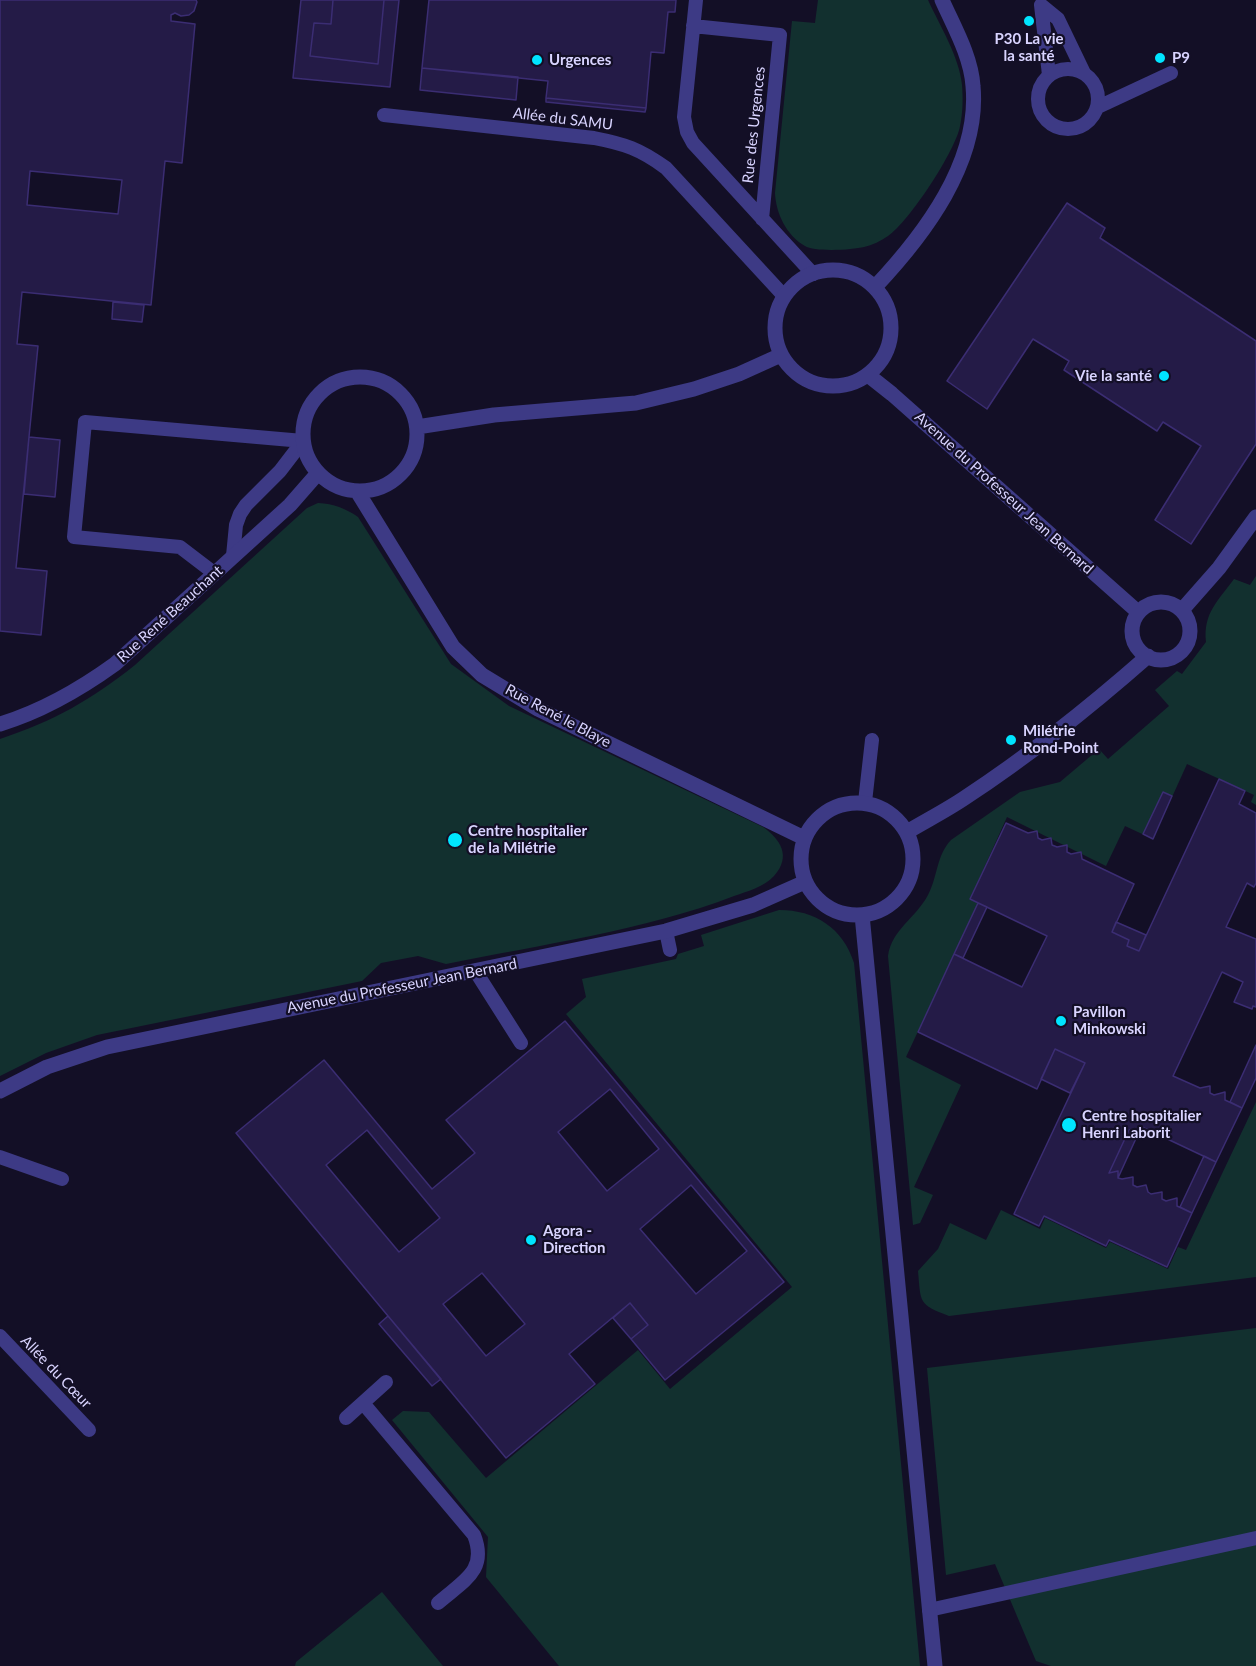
<!DOCTYPE html>
<meta charset="utf-8">
<style>
body{margin:0}
canvas{display:block;background:#130f26}
</style>
<canvas width="1256" height="1666"></canvas>
<script>
const context = document.querySelector('canvas').getContext('2d');
context.lineJoin = 'round';
function fillPath(path, color) { context.fillStyle = color; context.fill(path, 'evenodd'); }
function stroke(path, color, width, dash) { context.strokeStyle = color; context.lineWidth = width; context.lineCap = dash ? 'butt' : 'round'; context.setLineDash(dash || []); context.stroke(path); }
function label(font, color, halo, rows, align = 'center') {
  context.font = font + ' Lato,sans-serif'; context.lineWidth = 4.5; context.setLineDash([]); context.textBaseline = 'middle'; context.strokeStyle = halo; context.fillStyle = color; for (const [text, x, y, turn = 0] of rows) {
    context.save(); context.translate(x, y); context.rotate((+turn || 0) * Math.PI / 180); context.textAlign = isNaN(turn) ? turn : align; if (halo) context.strokeText(text, 0, 0); context.fillText(text, 0, 0); context.restore();
  }
}
fillPath(new Path2D(`
 M 818,0 L 928,0 C 940,26 959,56 962,85 C 963,98 963,112 960,126 C 956,150 909,222 888,236 C 881,241 872,245 864,247 C 852,250 814,252 805,246 C 786,235 776,213 775,193 L 792,21 L 815,23 Z
 M 318,503 C 334,504 345,508 358,517 L 451,664 L 509,706 L 763,827 C 780,839 792,856 774,876 C 764,887 748,891 734,896 C 646,930 539,945 446,964 L 418,956 L 381,963 L 362,981 L 97,1035 L 46,1053 L 0,1076 L 0,739 C 54,721 91,700 135,665 L 307,508 Z
 M 1256,576 L 1256,805 L 1251,802 L 1254,795 L 1187,764 L 1153,839 L 1125,826 L 1106,866 L 1007,817 L 970,899 L 978,903 L 906,1057 L 961,1085 L 914,1187 L 933,1195 L 920,1223 L 913,1225 L 888,956 C 892,929 916,918 928,895 C 938,876 936,856 951,840 L 1020,792 L 1060,782 L 1099,749 L 1108,759 L 1169,706 L 1155,690 L 1177,671 L 1182,674 L 1206,642 C 1203,613 1218,601 1234,579 L 1250,585 Z
 M 779,910 C 815,910 843,928 854,963 L 920,1666 L 559,1666 L 486,1577 L 488,1537 L 392,1420 L 403,1411 L 429,1412 L 486,1478 L 638,1350 L 670,1389 L 792,1287 L 566,1014 L 586,997 L 582,979 L 676,959 L 678,954 L 704,946 L 701,935 Z
 M 1256,1102 L 1256,1277 L 949,1316 C 918,1304 921,1303 918,1271 L 938,1249 L 950,1223 L 986,1240 L 1001,1210 L 1040,1229 L 1045,1218 L 1106,1248 L 1110,1242 L 1168,1269 L 1178,1247 L 1186,1250 Z
 M 1256,1328 L 1256,1666 L 1051,1666 L 1036,1661 L 995,1564 L 946,1575 L 927,1368 Z
 M 382,1592 L 443,1666 L 295,1666 L 296,1662 Z`), '#12302f');
const building = new Path2D(`
 M 0,0 L 196,0 L 197,2 L 194,11 L 189,15 L 181,16 L 175,13 L 171,15 L 171,21 L 195,24 L 182,163 L 165,161 L 151,305 L 22,292 L 17,344 L 38,346 L 16,568 L 47,571 L 41,635 L 0,631 ZM 30,171 L 122,180 L 118,214 L 27,205 Z
 M 301,0 L 333,0 L 331,24 L 314,23 L 310,56 L 378,64 L 384,0 L 399,0 L 390,87 L 293,78 Z
 M 333,0 L 384,0 L 378,64 L 310,56 L 314,23 L 331,24 Z
 M 429,0 L 676,0 L 675,12 L 668,12 L 664,53 L 651,52 L 646,108 L 546,98 L 548,81 L 422,68 Z
 M 422,68 L 518,77 L 516,100 L 420,90 Z
 M 546,98 L 646,108 L 645,112 L 546,102 Z
 M 1067,203 L 1105,228 L 1100,238 L 1256,341 L 1256,444 L 1191,544 L 1155,520 L 1201,446 L 1163,422 L 1157,431 L 1064,370 L 1069,361 L 1033,339 L 987,409 L 947,381 Z
 M 113,302 L 144,305 L 142,322 L 112,319 Z
 M 29,437 L 60,440 L 55,497 L 24,494 Z
 M 1219,779 L 1245,791 L 1239,804 L 1256,813 L 1256,883 L 1254,887 L 1247,883 L 1226,927 L 1256,939 L 1256,1007 L 1253,1006 L 1252,1009 L 1234,1002 L 1243,982 L 1222,972 L 1173,1076 L 1200,1088 L 1210,1086 L 1210,1093 L 1214,1095 L 1225,1092 L 1225,1100 L 1242,1108 L 1216,1162 L 1142,1127 L 1138,1134 L 1129,1130 L 1109,1173 L 1118,1171 L 1118,1178 L 1122,1179 L 1133,1177 L 1133,1185 L 1137,1187 L 1146,1185 L 1148,1192 L 1151,1194 L 1162,1192 L 1162,1199 L 1166,1201 L 1177,1198 L 1177,1206 L 1192,1213 L 1167,1267 L 1109,1240 L 1106,1246 L 1044,1216 L 1039,1226 L 1014,1214 L 1085,1063 L 1055,1049 L 1037,1089 L 918,1032 L 954,954 L 1022,987 L 1047,936 L 970,899 L 1006,823 L 1028,833 L 1037,831 L 1038,838 L 1042,840 L 1051,838 L 1052,845 L 1057,847 L 1067,845 L 1067,852 L 1071,854 L 1081,852 L 1082,859 L 1134,884 L 1112,932 L 1129,940 L 1127,946 L 1139,951 Z
 M 1163,792 L 1172,796 L 1153,839 L 1143,834 Z
 M 978,903 L 987,907 L 963,958 L 954,954 Z
 M 1116,922 L 1146,935 L 1139,951 L 1127,946 L 1129,940 L 1112,932 Z
 M 565,1021 L 784,1282 L 665,1380 L 631,1339 L 648,1325 L 630,1303 L 569,1354 L 595,1384 L 506,1458 L 236,1133 L 324,1060 L 432,1189 L 475,1153 L 446,1120 ZM 610,1089 L 659,1149 L 607,1191 L 558,1132 ZM 367,1130 L 440,1218 L 399,1252 L 326,1165 ZM 691,1185 L 747,1251 L 696,1294 L 640,1229 ZM 482,1273 L 525,1324 L 486,1356 L 443,1304 Z
 M 1256,1045 L 1256,1078 L 1242,1108 L 1230,1102 Z
 M 1055,1049 L 1085,1063 L 1070,1093 L 1041,1079 Z
 M 1129,1130 L 1138,1134 L 1118,1178 L 1118,1171 L 1109,1173 Z
 M 1204,1156 L 1216,1162 L 1192,1213 L 1180,1207 Z
 M 630,1303 L 648,1325 L 631,1339 L 613,1318 Z
 M 388,1316 L 441,1379 L 432,1386 L 379,1324 Z`);
fillPath(building, '#241b47');
stroke(building, '#3b2d73', 1.5);
stroke(new Path2D(`
 M 696,0 L 684,117 L 687,132 L 693,143 L 813,274
 M 1041,5 L 1058,19 L 1084,73
 M 1041,5 L 1049,75
 M 693,26 L 780,35 L 762,219
 M1038 99a30 30 0 1 1 60 0a30 30 0 1 1-60 0Z
 M 1098,107 L 1171,73
 M 384,115 L 594,138 C 625,144 640,149 666,168 L 784,296
 M 233,556 L 236,525 L 240,514 L 246,505 L 280,471 L 303,441
 M 214,573 L 180,547 L 74,537 L 85,422 L 303,441
 M 865,802 L 872,740
 M 666,931 L 670,950
 M 476,972 L 521,1043
 M 0,1157 L 62,1179
 M 0,1336 L 89,1430
 M 363,1403 L 474,1535 C 488,1571 463,1581 438,1603
 M 346,1418 L 386,1382
 M 929,1610 L 1256,1538`), '#3d3a85', 14);
stroke(new Path2D(`
 M775 328a58 58 0 1 1 116 0a58 58 0 1 1-116 0Z
 M 875,287 C 924,235 980,162 973,86 C 971,56 954,27 942,0
 M 868,375 L 892,394 L 1138,612
 M303 434a57 57 0 1 1 114 0a57 57 0 1 1-114 0Z
 M 417,427 L 494,415 L 636,403 L 694,389 L 739,374 L 781,355
 M 357,491 L 453,647 L 482,675 L 538,709 L 804,838
 M1132 631a29 29 0 1 1 58 0a29 29 0 1 1-58 0Z
 M 1182,610 L 1219,568 L 1256,517
 M 0,724 C 43,711 79,690 115,664 L 290,505 L 318,473
 M801 859a56 56 0 1 1 112 0a56 56 0 1 1-112 0Z
 M 907,832 C 927,820 947,810 966,797 C 1030,755 1090,707 1148,656
 M 862,915 L 935,1666
 M 0,1091 L 47,1067 L 107,1047 L 666,931 L 753,905 L 805,882`), '#3d3a85', 15);
for (const [x, y, r, color] of [
 [1029,21,6,"#00e5ff"],
 [1160,58,6,"#00e5ff"],
 [537,60,6,"#00e5ff"],
 [1164,376,6,"#00e5ff"],
 [1011,740,6,"#00e5ff"],
 [455,840,8,"#00e5ff"],
 [1061,1021,6,"#00e5ff"],
 [1069,1125,8,"#00e5ff"],
 [531,1240,6,"#00e5ff"]
]) { const dot = new Path2D(); dot.arc(x, y, r, 0, 2 * Math.PI); context.fillStyle = color; context.fill(dot); stroke(dot, '#130f26', 2); }
label('bold 15px', '#d9d4ff', '#130f26', [
 ["P30 La vie",1029,39,"center"],
 ["la santé",1029,56,"center"],
 ["P9",1172,58],
 ["Urgences",549,60],
 ["Vie la santé",1152,376,"right"],
 ["Milétrie",1023,731],
 ["Rond-Point",1023,748],
 ["Centre hospitalier",468,831],
 ["de la Milétrie",468,848],
 ["Pavillon",1073,1012],
 ["Minkowski",1073,1029],
 ["Centre hospitalier",1082,1116],
 ["Henri Laborit",1082,1133],
 ["Agora -",543,1231],
 ["Direction",543,1248]
], 'left');
label('15px', '#d9d4ff', '#130f26', [
 ["Allée du SAMU",563,119,7],
 ["Rue des Urgences",754,125,-84],
 ["Avenue du Professeur Jean Bernard",1004,493,42],
 ["Rue René Beauchant",170,614,-42],
 ["Rue René le Blaye",558,716,28],
 ["Avenue du Professeur Jean Bernard",402,986,-11],
 ["Allée du Cœur",56,1372,46]
]);
</script>
